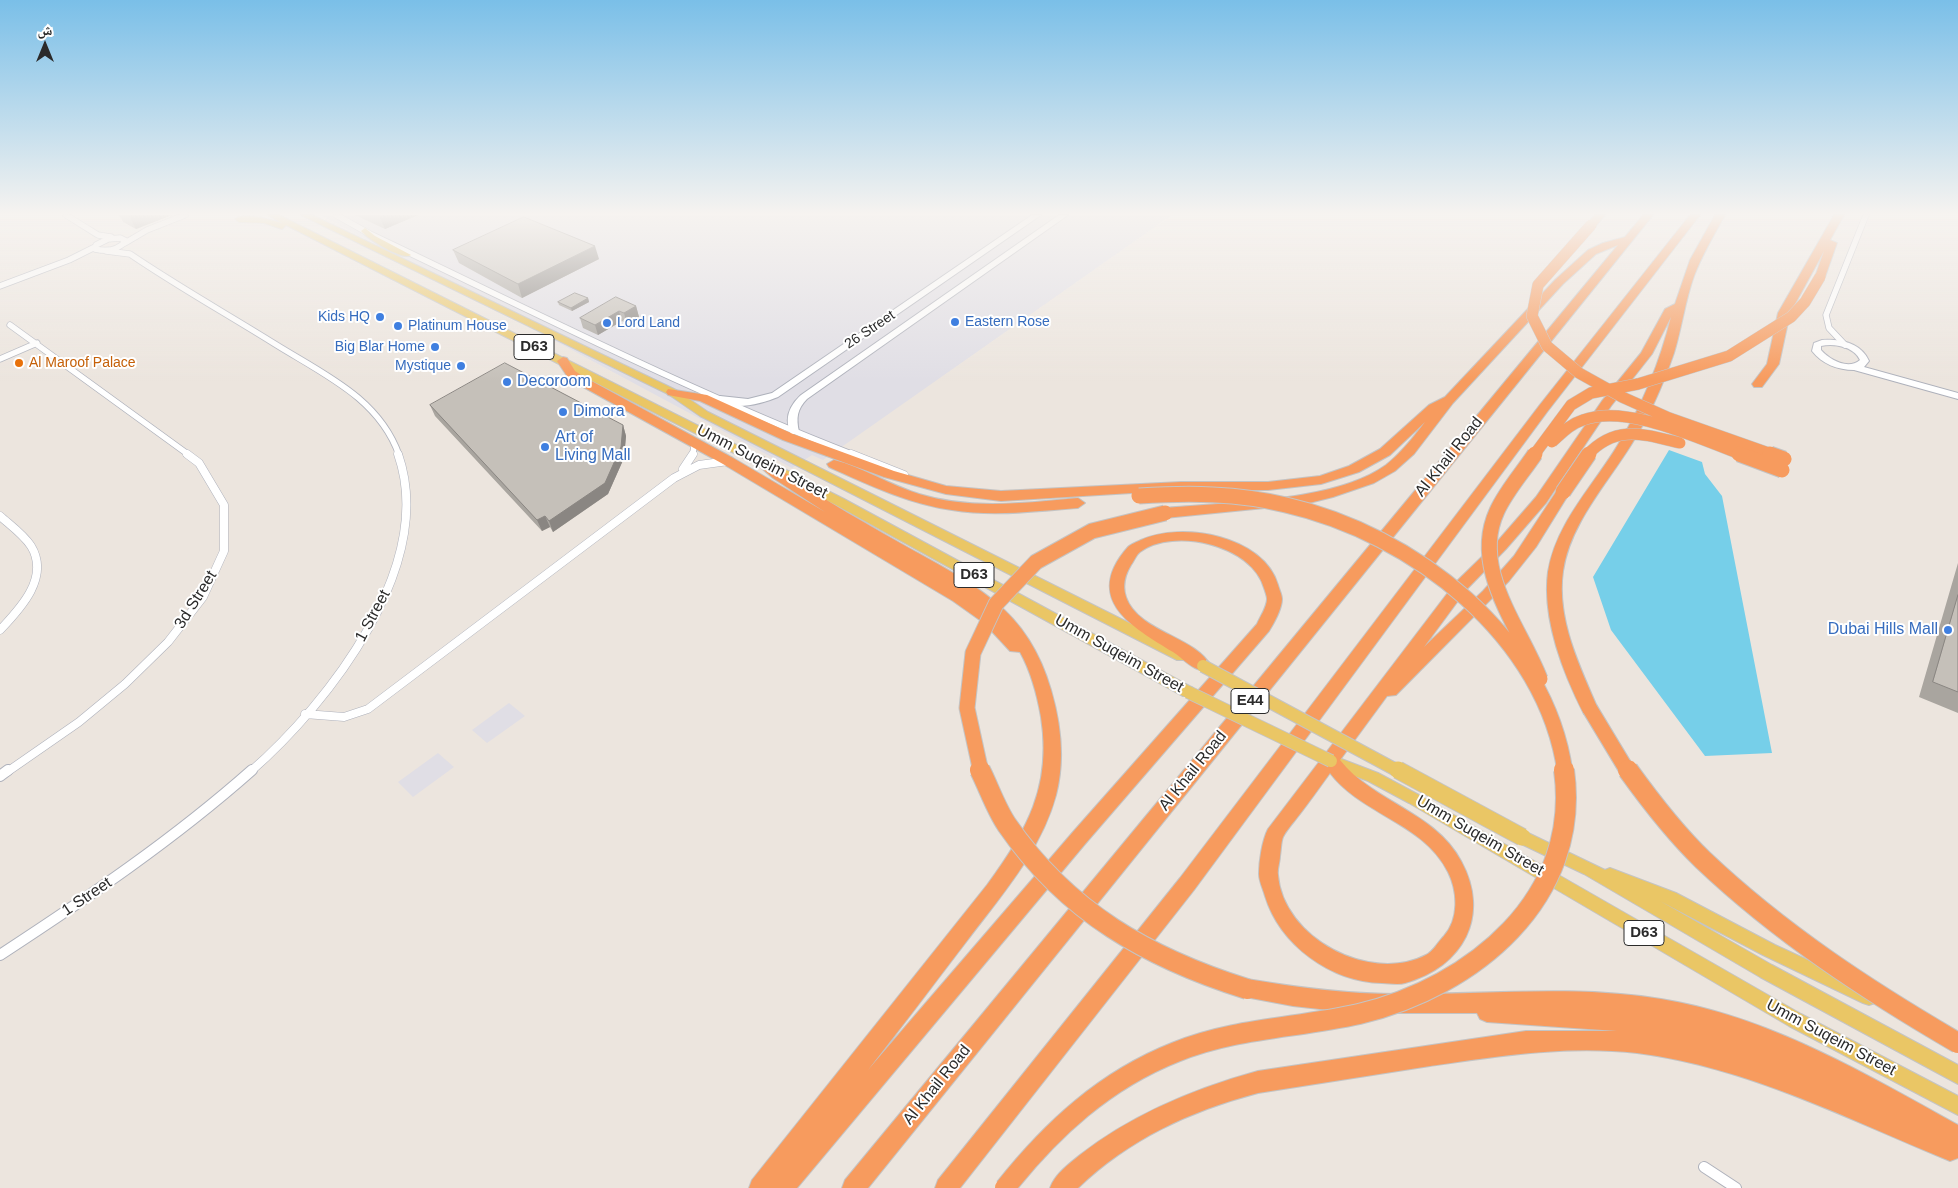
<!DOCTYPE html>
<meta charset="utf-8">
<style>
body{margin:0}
#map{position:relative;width:1958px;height:1188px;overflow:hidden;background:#ece5de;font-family:Helvetica,"Noto Naskh Arabic",sans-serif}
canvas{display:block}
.north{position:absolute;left:20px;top:20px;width:50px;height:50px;-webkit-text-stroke:4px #fff;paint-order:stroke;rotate:0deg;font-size:14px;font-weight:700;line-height:20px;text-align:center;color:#2b2b2b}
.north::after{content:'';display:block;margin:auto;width:18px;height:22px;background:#2b2b2b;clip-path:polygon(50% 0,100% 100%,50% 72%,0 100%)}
</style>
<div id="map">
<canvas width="1958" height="1188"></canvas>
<div class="north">ش</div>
</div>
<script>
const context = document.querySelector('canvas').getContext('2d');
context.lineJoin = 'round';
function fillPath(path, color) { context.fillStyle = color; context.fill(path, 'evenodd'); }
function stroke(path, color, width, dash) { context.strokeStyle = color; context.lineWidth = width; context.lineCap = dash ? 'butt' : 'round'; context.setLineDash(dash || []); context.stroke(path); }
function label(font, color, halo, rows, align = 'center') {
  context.font = font + ' Helvetica,sans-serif'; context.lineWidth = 4; context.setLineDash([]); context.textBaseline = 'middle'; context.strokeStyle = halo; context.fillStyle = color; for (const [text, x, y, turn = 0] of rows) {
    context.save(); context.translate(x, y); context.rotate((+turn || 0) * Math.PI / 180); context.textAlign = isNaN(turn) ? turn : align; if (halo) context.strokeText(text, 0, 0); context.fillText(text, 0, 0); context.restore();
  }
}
fillPath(new Path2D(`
 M 320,215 L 1172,215 L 823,460 L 812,455 L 792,468 Z
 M 509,703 L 525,716 L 487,743 L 472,730 Z
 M 438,753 L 454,767 L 413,797 L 398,782 Z`), '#e0dee5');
fillPath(new Path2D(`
 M 1669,450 L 1702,462 L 1705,474 L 1722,496 L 1772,753 L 1705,756 L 1611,630 L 1593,577 Z`), '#76cfe9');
const streetFar2 = new Path2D(`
 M 66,215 L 98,235 L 111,237
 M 336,215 L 370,234 C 530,310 689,391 854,455
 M 120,238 L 126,241 C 118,250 107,252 95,249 L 96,245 L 108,239 Z
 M 125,243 L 147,230 L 185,215
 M 106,251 L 130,254 C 177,286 227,314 275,344 C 323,374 379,398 399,455
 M 0,286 L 69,260 L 95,247
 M 10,325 L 189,455
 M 1845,345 L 1829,328 L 1826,315 L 1866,215
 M 0,359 L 37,343
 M 693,455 L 694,442`);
const streetFar1 = new Path2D(`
 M 851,454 L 904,475
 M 683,469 L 693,454
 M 0,516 C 10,525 23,534 31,546 C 50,577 21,608 0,630
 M 305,714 L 344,717 L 368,709 L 674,478 L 699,465 L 728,461
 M 7,772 L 79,722 L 125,684 L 168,642 L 203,597 L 224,551 L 224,505 L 199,463 L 187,454
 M 250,772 C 329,703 437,565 398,454`);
const street = new Path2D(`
 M 0,776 L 8,770
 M 0,955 C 87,898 173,840 252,770
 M 1704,1167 L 1736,1188`);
const secondary = new Path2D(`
 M 1032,215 L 1041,215 L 778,397 C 761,404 731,412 715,399 L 720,396 L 748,399 L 772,393 Z
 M 1059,215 L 1068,215 L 807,399 C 797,409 796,418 799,432 L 797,434 L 791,434 C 784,419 789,406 801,395 Z
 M 1822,340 C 1841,339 1861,343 1869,361 L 1864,367 L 1958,393 L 1958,399 L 1854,370 C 1838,370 1822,364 1812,351 L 1814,343 ZM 1821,346 C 1835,343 1854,347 1860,360 C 1848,370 1830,360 1821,350 Z`);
const primary = new Path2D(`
 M 268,215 L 279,215 L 844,499 L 1193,688 L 1195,692 L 1193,696 L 1183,696 L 836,505 L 286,225 L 282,229 L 264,223 L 239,222 L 235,219 C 244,212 271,220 282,223 Z
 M 301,215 L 312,215 L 676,390 L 708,412 L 1187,652 L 1189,656 L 1187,660 L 1177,660 L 700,416 L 668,394 Z
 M 365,228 L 375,236 L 411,255 C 403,261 368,239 361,231 Z
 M 1331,755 L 1378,773 L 1419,795 L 1801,1014 L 1958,1096 L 1958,1115 L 1789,1026 L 1409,803 L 1368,781 L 1326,765 L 1324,761 L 1326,757 Z
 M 1522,830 L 1605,870 L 1610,868 L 1676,893 L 1775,945 L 1875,991 L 1877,997 L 1875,1003 L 1869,1005 L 1863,1003 L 1763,955 L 1660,901 L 1772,965 L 1958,1065 L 1958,1084 L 1760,977 L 1584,874 L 1517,842 L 1514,837 L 1517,832 Z`);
const highway = new Path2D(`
 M 1595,215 L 1605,215 L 1595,227 L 1587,227 L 1586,225 Z
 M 1643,215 L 1653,215 L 868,1188 L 842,1188 L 845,1180 L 1618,245 L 1596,254 L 1563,284 L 1453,403 L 1414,454 L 1395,471 L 1374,483 L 1333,497 L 1305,504 L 1165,518 L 1158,513 L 1165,508 C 1227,502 1335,502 1386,465 C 1401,453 1413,438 1425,422 L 1390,455 L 1359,472 L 1321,484 L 1268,490 L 1181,490 L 1001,501 L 946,494 L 884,477 L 783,440 L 700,401 L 668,395 L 666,392 L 668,389 L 707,395 L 793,434 L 894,471 L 946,486 L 1001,491 L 1181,482 L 1268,482 L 1320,476 L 1349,466 L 1380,449 L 1429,405 L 1445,397 L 1555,280 L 1588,250 L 1603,243 L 1625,237 Z
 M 1690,215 L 1700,215 L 1547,412 L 1194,890 L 960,1188 L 935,1188 L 938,1180 L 1180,878 L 1539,406 Z
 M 1715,215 L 1725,215 C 1714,235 1702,255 1694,276 C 1685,301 1682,327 1674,353 C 1663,385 1649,417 1631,445 C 1606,485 1570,524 1563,571 C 1556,619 1580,667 1598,709 L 1596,714 L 1590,716 L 1584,714 C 1563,673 1542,618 1548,572 C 1556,522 1595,484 1619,443 C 1643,404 1660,362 1671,317 L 1652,354 L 1611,406 L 1546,503 L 1506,549 L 1466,590 L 1424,647 L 1483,591 L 1514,556 L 1558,489 L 1568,489 L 1570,492 L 1536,547 L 1509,581 L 1396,695 L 1387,696 L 1340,760 C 1373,802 1435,812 1461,861 C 1491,916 1463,967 1405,983 C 1398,985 1389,983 1382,983 C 1331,982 1280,945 1265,896 C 1263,889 1259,881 1259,874 C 1259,861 1262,841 1268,829 L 1456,582 L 1496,543 L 1536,497 L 1602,401 L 1641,353 L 1665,309 L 1675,304 L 1690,260 ZM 1330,773 C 1362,815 1424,823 1448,872 C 1458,892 1459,919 1444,936 C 1438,942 1433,952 1426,955 C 1370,984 1283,938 1278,875 C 1277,869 1280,862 1280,856 C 1281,850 1281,842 1283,837 C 1286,831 1292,824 1296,819 C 1308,804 1319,788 1330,773 Z
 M 1834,215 L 1844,215 L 1830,240 L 1837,243 L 1825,277 L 1820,280 L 1815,277 L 1824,251 L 1790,313 L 1779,364 L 1762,387 L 1754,387 L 1752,384 L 1767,364 L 1778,313 Z
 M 563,357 L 567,358 L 575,371 L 584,377 L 733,458 L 825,512 L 773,478 L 752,460 L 759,456 L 764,457 C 806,490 853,516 900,543 C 932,561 966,578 994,601 C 1023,624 1041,655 1051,690 C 1061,724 1065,761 1056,795 C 1041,851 1000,897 966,942 C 933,985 901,1028 868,1070 L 1073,832 L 1257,624 C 1260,617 1267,607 1267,599 C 1267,596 1265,591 1264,588 C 1252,545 1174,527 1140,552 C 1136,555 1134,561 1131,565 C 1125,575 1122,585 1126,597 C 1138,632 1195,636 1211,666 L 1209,670 C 1196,674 1184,659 1173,652 C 1132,627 1082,599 1128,547 C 1131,544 1137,542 1141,540 C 1182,521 1264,536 1278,585 C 1279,589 1282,595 1282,599 C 1282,608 1274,623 1269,631 L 1085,844 L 797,1188 L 749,1188 L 752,1180 L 987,885 C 1027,831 1052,786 1041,717 C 1037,694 1031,672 1020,652 L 1010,651 L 984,623 L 953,601 L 723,464 L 576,383 L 567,376 L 557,361 Z
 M 834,460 C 862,467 890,485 919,494 C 971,510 1025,503 1078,498 L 1085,503 L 1078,508 C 1036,511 994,517 952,510 C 909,504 869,485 829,467 L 827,464 Z
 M 1247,979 C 1301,988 1354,995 1408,994 C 1492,994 1577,985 1661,999 C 1768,1016 1864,1073 1958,1125 L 1958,1158 L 1950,1161 C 1848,1119 1747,1067 1637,1053 C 1567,1045 1499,1056 1430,1066 C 1373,1075 1315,1084 1258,1093 C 1190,1111 1129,1139 1078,1188 L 1050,1188 C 1055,1174 1069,1164 1080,1155 C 1133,1114 1193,1089 1258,1071 L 1526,1031 L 1617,1031 L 1487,1022 L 1480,1019 L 1477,1013 L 1355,1013 L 1293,1006 L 1240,996 L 1237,989 L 1240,982 Z`);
stroke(streetFar2, '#aeb1bb', 7);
stroke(streetFar1, '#aeb1bb', 9);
stroke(street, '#aeb1bb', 12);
stroke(secondary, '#aeb1bb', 2);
stroke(primary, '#c4c4c4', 2);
stroke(highway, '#c4c4c4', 2);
stroke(streetFar2, '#fff', 5.5);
stroke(streetFar1, '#fff', 8);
stroke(street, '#fff', 10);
fillPath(secondary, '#fff');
fillPath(primary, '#eac665');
fillPath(highway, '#f79b5e');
const primaryBridgeFar1 = new Path2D(`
 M 1203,666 L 1400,772
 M 1188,692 L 1331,761`);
const primaryBridge = new Path2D(`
 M 1398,770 L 1522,837`);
const highwayBridgeFar2 = new Path2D(`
 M 1591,225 L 1538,285 L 1532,316 L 1547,346 L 1579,373 L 1622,397 L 1669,418 L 1774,455
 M 1552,442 C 1562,433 1570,424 1583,420 C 1627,403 1701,440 1743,455
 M 1534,455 L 1571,405 L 1591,393 L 1638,384 L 1729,356 L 1791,317 L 1805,302 L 1820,277
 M 1587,455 C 1616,424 1643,434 1680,443`);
const highwayBridgeFar1 = new Path2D(`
 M 1535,454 C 1523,472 1506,491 1497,511 C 1470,569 1520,627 1540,679
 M 1739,454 L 1782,470
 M 1770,454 L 1784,459
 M 1563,492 L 1589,454
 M 1139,496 C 1189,493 1237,493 1286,505 C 1413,534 1546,636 1565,772
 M 1590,709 L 1628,772
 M 981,772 L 967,708 L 973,653 L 996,604 L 1036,562 L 1092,531 L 1165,513`);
const highwayBridge = new Path2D(`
 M 980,770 C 989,788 996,809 1007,825 C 1067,912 1148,958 1247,989
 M 1628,770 C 1651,802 1675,833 1703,860 C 1780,933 1867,990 1958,1043
 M 1005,1188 C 1052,1129 1105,1080 1176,1052 C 1234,1028 1298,1028 1359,1014 C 1473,987 1582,898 1564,770`);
stroke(primaryBridgeFar1, '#c4c4c4', 14, []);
stroke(primaryBridge, '#c4c4c4', 19, []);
stroke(highwayBridgeFar2, '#c4c4c4', 12, []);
stroke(highwayBridgeFar1, '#c4c4c4', 17, []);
stroke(highwayBridge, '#c4c4c4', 22, []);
stroke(primaryBridgeFar1, '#eac665', 12);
stroke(primaryBridge, '#eac665', 17);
stroke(highwayBridgeFar2, '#f79b5e', 11);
stroke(highwayBridgeFar1, '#f79b5e', 15);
stroke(highwayBridge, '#f79b5e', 20);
fillPath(new Path2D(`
 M 119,215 L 172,215 L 136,229 L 123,222 Z
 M 355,215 L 418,215 L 385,229 Z
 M 453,250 L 599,259 L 522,298 L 459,263 Z
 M 588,298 L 589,302 L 572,311 L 559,305 L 558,302 Z
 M 636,306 L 639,317 L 627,324 L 622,321 L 598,335 L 583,328 L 580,318 Z
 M 430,405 L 623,425 L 626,436 L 624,458 L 608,494 L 553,532 L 550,527 L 542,531 L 435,416 Z
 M 1958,563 L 1958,713 L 1919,697 Z`), '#a9a59f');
fillPath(new Path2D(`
 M 131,215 L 172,215 L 136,229 L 129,216 Z
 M 382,215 L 418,215 L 385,229 L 379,216 Z
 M 595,246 L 599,259 L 522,298 L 518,284 Z
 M 588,298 L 589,302 L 572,311 L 571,308 Z
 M 636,306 L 639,317 L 627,324 L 624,313 Z
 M 619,311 L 622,321 L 598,335 L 595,325 Z
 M 623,425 L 626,436 L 624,458 L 608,494 L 553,532 L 549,521 Z
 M 545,516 L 550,527 L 542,531 L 537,520 Z`), '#8a8682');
const building = new Path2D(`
 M 524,217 L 595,246 L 518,284 L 453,250 Z
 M 575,293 L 588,298 L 571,308 L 558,302 Z
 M 616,297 L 636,306 L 624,313 L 619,311 L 595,325 L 580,318 Z
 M 505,363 L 623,425 L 621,447 L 605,483 L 549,521 L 545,516 L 537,520 L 430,405 Z
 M 1958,595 L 1958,692 L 1933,682 Z`);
fillPath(building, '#c5c0b9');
stroke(building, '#8a8682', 1);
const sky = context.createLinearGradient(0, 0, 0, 381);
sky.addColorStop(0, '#7abfe8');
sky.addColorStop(0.56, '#f6f3f0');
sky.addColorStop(1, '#f6f3f000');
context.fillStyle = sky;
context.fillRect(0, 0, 1958, 381);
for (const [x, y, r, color] of [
 [380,317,5,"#3f7fe0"],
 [955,322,5,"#3f7fe0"],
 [607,323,5,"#3f7fe0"],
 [398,326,5,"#3f7fe0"],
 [435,347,5,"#3f7fe0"],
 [19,363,5,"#e8710a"],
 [461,366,5,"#3f7fe0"],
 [507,382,5,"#3f7fe0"],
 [563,412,5,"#3f7fe0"],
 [545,447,5,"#3f7fe0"],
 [1948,630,5,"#3f7fe0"]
]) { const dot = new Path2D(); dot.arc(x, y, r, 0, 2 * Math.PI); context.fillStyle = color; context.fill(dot); stroke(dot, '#fff', 2); }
label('14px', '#366cbe', '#fff', [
 ["Kids HQ",370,317],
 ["Eastern Rose",965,322,"left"],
 ["Lord Land",617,323,"left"],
 ["Platinum House",408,326,"left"],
 ["Big Blar Home",425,347],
 ["Mystique",451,366]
], 'right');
label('14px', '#2b2b2b', '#fff', [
 ["26 Street",870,330,-34]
]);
label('14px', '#c56008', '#fff', [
 ["Al Maroof Palace",29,363]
], 'left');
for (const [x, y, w] of [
 [534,347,40],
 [974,575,40],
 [1250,701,38],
 [1644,933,40]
]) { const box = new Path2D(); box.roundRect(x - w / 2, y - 12.5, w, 25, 4); context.fillStyle = '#fff'; context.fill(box); stroke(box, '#2b2b2b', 1); }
label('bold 15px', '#2b2b2b', null, [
 ["D63",534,347],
 ["D63",974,575],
 ["E44",1250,701],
 ["D63",1644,933]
]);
label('16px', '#366cbe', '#fff', [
 ["Decoroom",517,382],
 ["Dimora",573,412],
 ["Art of",555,438],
 ["Living Mall",555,456],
 ["Dubai Hills Mall",1938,630,"right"]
], 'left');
label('16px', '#2b2b2b', '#fff', [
 ["Al Khail Road",1449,457,-51],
 ["Umm Suqeim Street",762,462,27],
 ["3d Street",196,600,-58],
 ["1 Street",373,616,-62],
 ["Umm Suqeim Street",1119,654,29],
 ["Al Khail Road",1193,771,-51],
 ["Umm Suqeim Street",1480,836,30],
 ["1 Street",87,897,-34],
 ["Umm Suqeim Street",1831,1038,28],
 ["Al Khail Road",937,1085,-51]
]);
</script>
